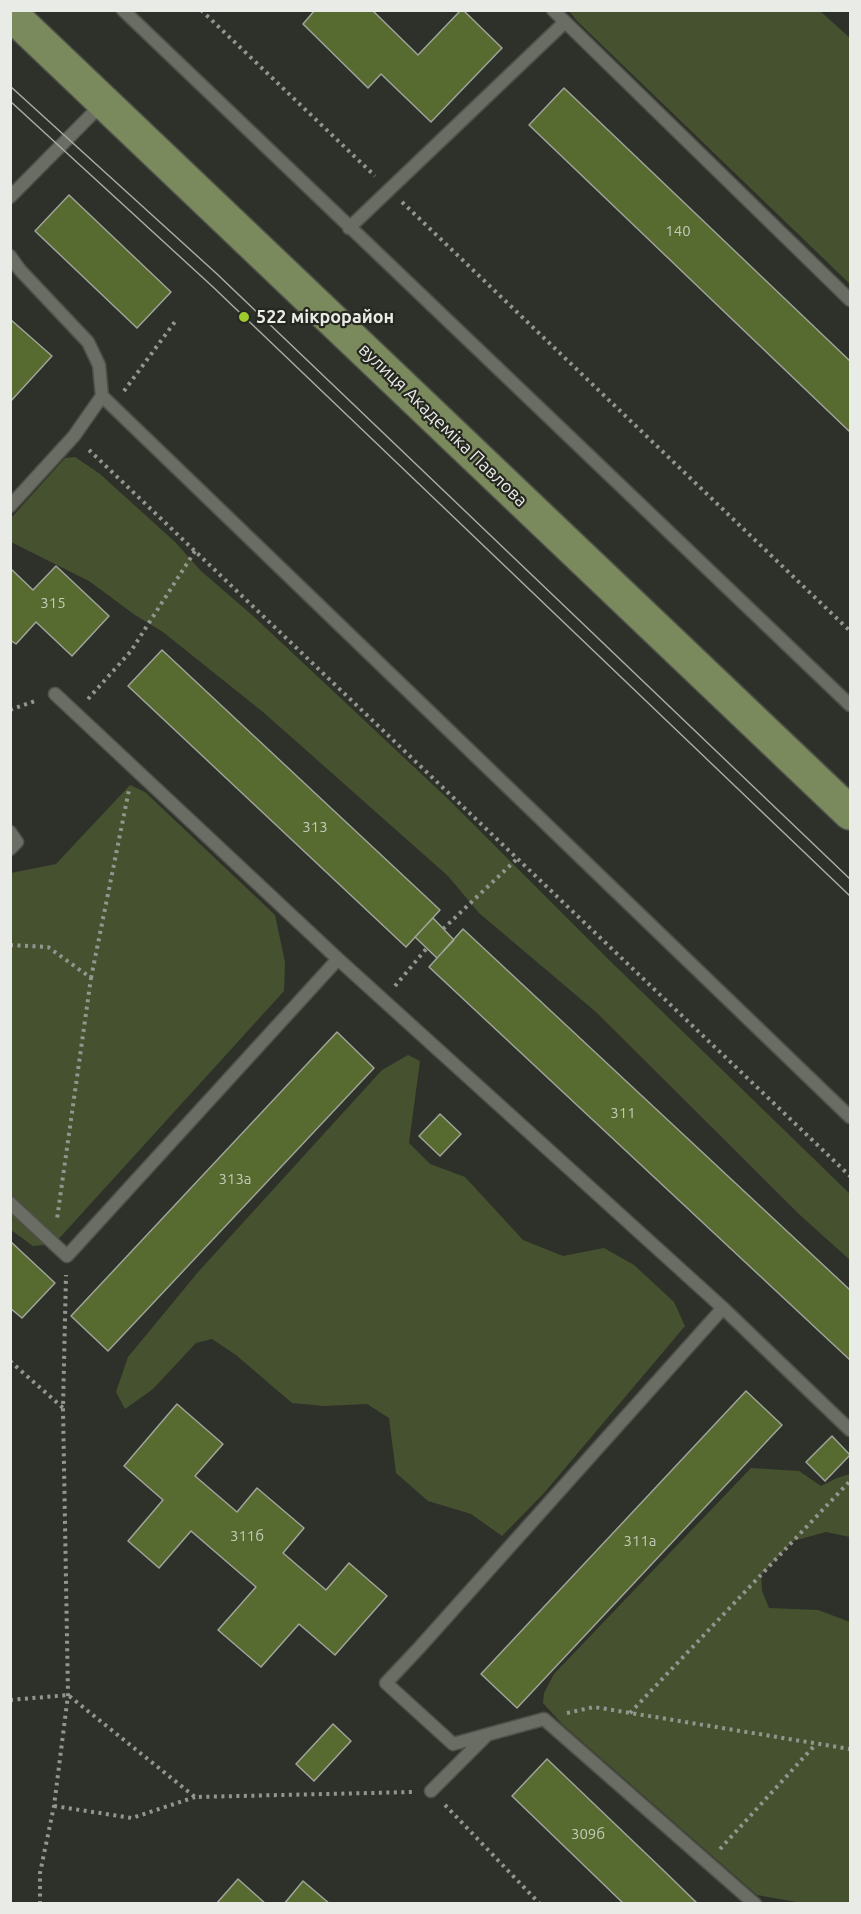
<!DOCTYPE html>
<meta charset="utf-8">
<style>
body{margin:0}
#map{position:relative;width:861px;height:1914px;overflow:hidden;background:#2e312a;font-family:Ubuntu,sans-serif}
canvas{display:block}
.frame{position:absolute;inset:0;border:12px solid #e9ebe6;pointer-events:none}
</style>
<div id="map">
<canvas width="861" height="1914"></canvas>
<div class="frame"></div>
</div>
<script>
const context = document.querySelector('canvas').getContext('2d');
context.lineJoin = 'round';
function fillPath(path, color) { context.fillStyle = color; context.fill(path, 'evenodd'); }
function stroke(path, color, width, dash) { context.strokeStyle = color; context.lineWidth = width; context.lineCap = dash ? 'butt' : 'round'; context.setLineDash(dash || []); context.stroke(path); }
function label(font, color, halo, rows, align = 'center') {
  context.font = font + ' Ubuntu,sans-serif'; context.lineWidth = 4.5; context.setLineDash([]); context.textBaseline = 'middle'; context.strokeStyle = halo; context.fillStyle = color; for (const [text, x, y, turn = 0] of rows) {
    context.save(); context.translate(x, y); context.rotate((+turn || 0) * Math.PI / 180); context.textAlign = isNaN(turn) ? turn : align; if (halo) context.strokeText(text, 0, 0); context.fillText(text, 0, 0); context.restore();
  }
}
fillPath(new Path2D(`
 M 569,11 L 820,11 L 850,38 L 850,284 L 577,21 Z
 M 75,457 L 100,474 L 175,542 L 201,571 L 252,615 L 447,798 L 607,958 L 850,1194 L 850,1260 L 801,1216 L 596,1012 L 479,913 L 448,876 L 263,712 L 163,632 L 135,615 L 89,581 L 11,542 L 11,518 L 65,458 Z
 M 130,785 L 145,792 L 275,915 L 285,962 L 284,991 L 54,1244 L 33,1246 L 11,1230 L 11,873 L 56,864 Z
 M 408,1055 L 420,1061 L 409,1143 L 430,1164 L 465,1177 L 523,1240 L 563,1256 L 604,1248 L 634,1265 L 674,1302 L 685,1326 L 544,1493 L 502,1536 L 471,1514 L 428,1501 L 396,1473 L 389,1418 L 367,1404 L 324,1406 L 292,1403 L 236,1355 L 212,1339 L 196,1343 L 153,1389 L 125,1409 L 116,1392 L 128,1357 L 199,1271 L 382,1070 Z
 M 751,1468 L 799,1471 L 821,1486 L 837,1478 L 850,1474 L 850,1537 L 826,1532 L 793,1541 L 761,1575 L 762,1591 L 769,1608 L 818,1610 L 850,1622 L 850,1903 L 802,1903 L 757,1895 L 562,1724 L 543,1703 L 544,1693 L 554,1674 Z`), '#46522f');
const building = new Path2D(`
 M 372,10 L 418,55 L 461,10 L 463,10 L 502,48 L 431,122 L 381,74 L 368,88 L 303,24 L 315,10 Z
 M 564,88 L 850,361 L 850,432 L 529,125 Z
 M 69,195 L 171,292 L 137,328 L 35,231 Z
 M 10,319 L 52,356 L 10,402 Z
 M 56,566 L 109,616 L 72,656 L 36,622 L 16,644 L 10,640 L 10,568 L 33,590 Z
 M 162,650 L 440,910 L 406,947 L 128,686 Z
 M 433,918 L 454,940 L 437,958 L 415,937 Z
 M 463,929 L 850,1290 L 850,1360 L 429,967 Z
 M 337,1032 L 374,1068 L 108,1351 L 71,1316 Z
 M 440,1114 L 461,1134 L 440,1156 L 419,1136 Z
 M 10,1241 L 55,1283 L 22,1318 L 10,1308 Z
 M 746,1391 L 782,1425 L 517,1708 L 481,1674 Z
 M 177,1404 L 223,1444 L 195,1476 L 237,1512 L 257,1488 L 304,1528 L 283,1553 L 326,1590 L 349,1563 L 387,1596 L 335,1655 L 299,1624 L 261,1667 L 218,1630 L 256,1587 L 191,1531 L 159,1568 L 128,1541 L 163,1500 L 124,1466 Z
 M 832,1436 L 850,1455 L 825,1481 L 806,1462 Z
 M 333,1724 L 351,1741 L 314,1781 L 296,1764 Z
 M 547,1759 L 662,1869 L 698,1904 L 624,1904 L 512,1796 Z
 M 238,1879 L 266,1904 L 216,1904 Z
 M 303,1881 L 330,1904 L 284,1904 Z`);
fillPath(building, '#576a2f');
stroke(building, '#a0a49b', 1.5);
const service = new Path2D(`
 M 123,10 L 850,705
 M 553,10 L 850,300
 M 10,197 L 102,104
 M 349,228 L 565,22
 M 10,256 L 20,270 L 88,342 L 99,365 L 102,396 L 74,436 L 10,506
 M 102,396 L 850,1117
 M 55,694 L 338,959 L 723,1308 L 850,1430
 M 10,832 L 17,842 L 10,849
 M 10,1203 L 67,1256 L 338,959
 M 723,1308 L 419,1648 L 386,1683 L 453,1744 L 544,1719 L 755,1904
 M 431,1791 L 487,1735`);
const primary = new Path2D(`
 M 10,13 L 850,813`);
stroke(service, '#4e5049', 15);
stroke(primary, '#4e5049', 36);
stroke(new Path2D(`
 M 201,10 L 375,176
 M 402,202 L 850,631
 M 124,391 L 177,319
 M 89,450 L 850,1176
 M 88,699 L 131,651 L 195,551
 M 10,710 L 38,700
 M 443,929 L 518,858
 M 10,945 L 48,947 L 91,978 L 57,1219
 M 91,978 L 129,790
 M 395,986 L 427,948
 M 10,1361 L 63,1408
 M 10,1700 L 68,1695 L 195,1797 L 413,1792
 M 567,1713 L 594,1707 L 850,1749
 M 630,1713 L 850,1481
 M 445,1805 L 540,1904
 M 54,1806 L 132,1818 L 195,1797
 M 720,1849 L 816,1744
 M 40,1904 L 40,1873 L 54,1806 L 68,1695 L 63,1408 L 66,1275`), '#939690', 4, [3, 4.5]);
stroke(service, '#6a6d64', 12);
stroke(primary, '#7a8a5c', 33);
stroke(new Path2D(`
 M 10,86 L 217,274 L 850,879
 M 10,101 L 213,287 L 850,896`), '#a9aba5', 1.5);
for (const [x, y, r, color] of [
 [244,317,6,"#9fca2d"]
]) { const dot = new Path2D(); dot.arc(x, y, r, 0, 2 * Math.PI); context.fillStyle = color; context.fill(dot); stroke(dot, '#252720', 2); }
label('15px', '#c4cbb8', null, [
 ["140",678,231],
 ["315",53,603],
 ["313",315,827],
 ["311",623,1113],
 ["313а",235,1179],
 ["311б",247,1536],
 ["311а",640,1541],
 ["309б",588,1834]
]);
label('bold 18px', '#e9ebe6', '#252720', [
 ["522 мікрорайон",256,317]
], 'left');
label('18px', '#e9ebe6', '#252720', [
 ["вулиця Академіка Павлова",443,425,44]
]);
</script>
